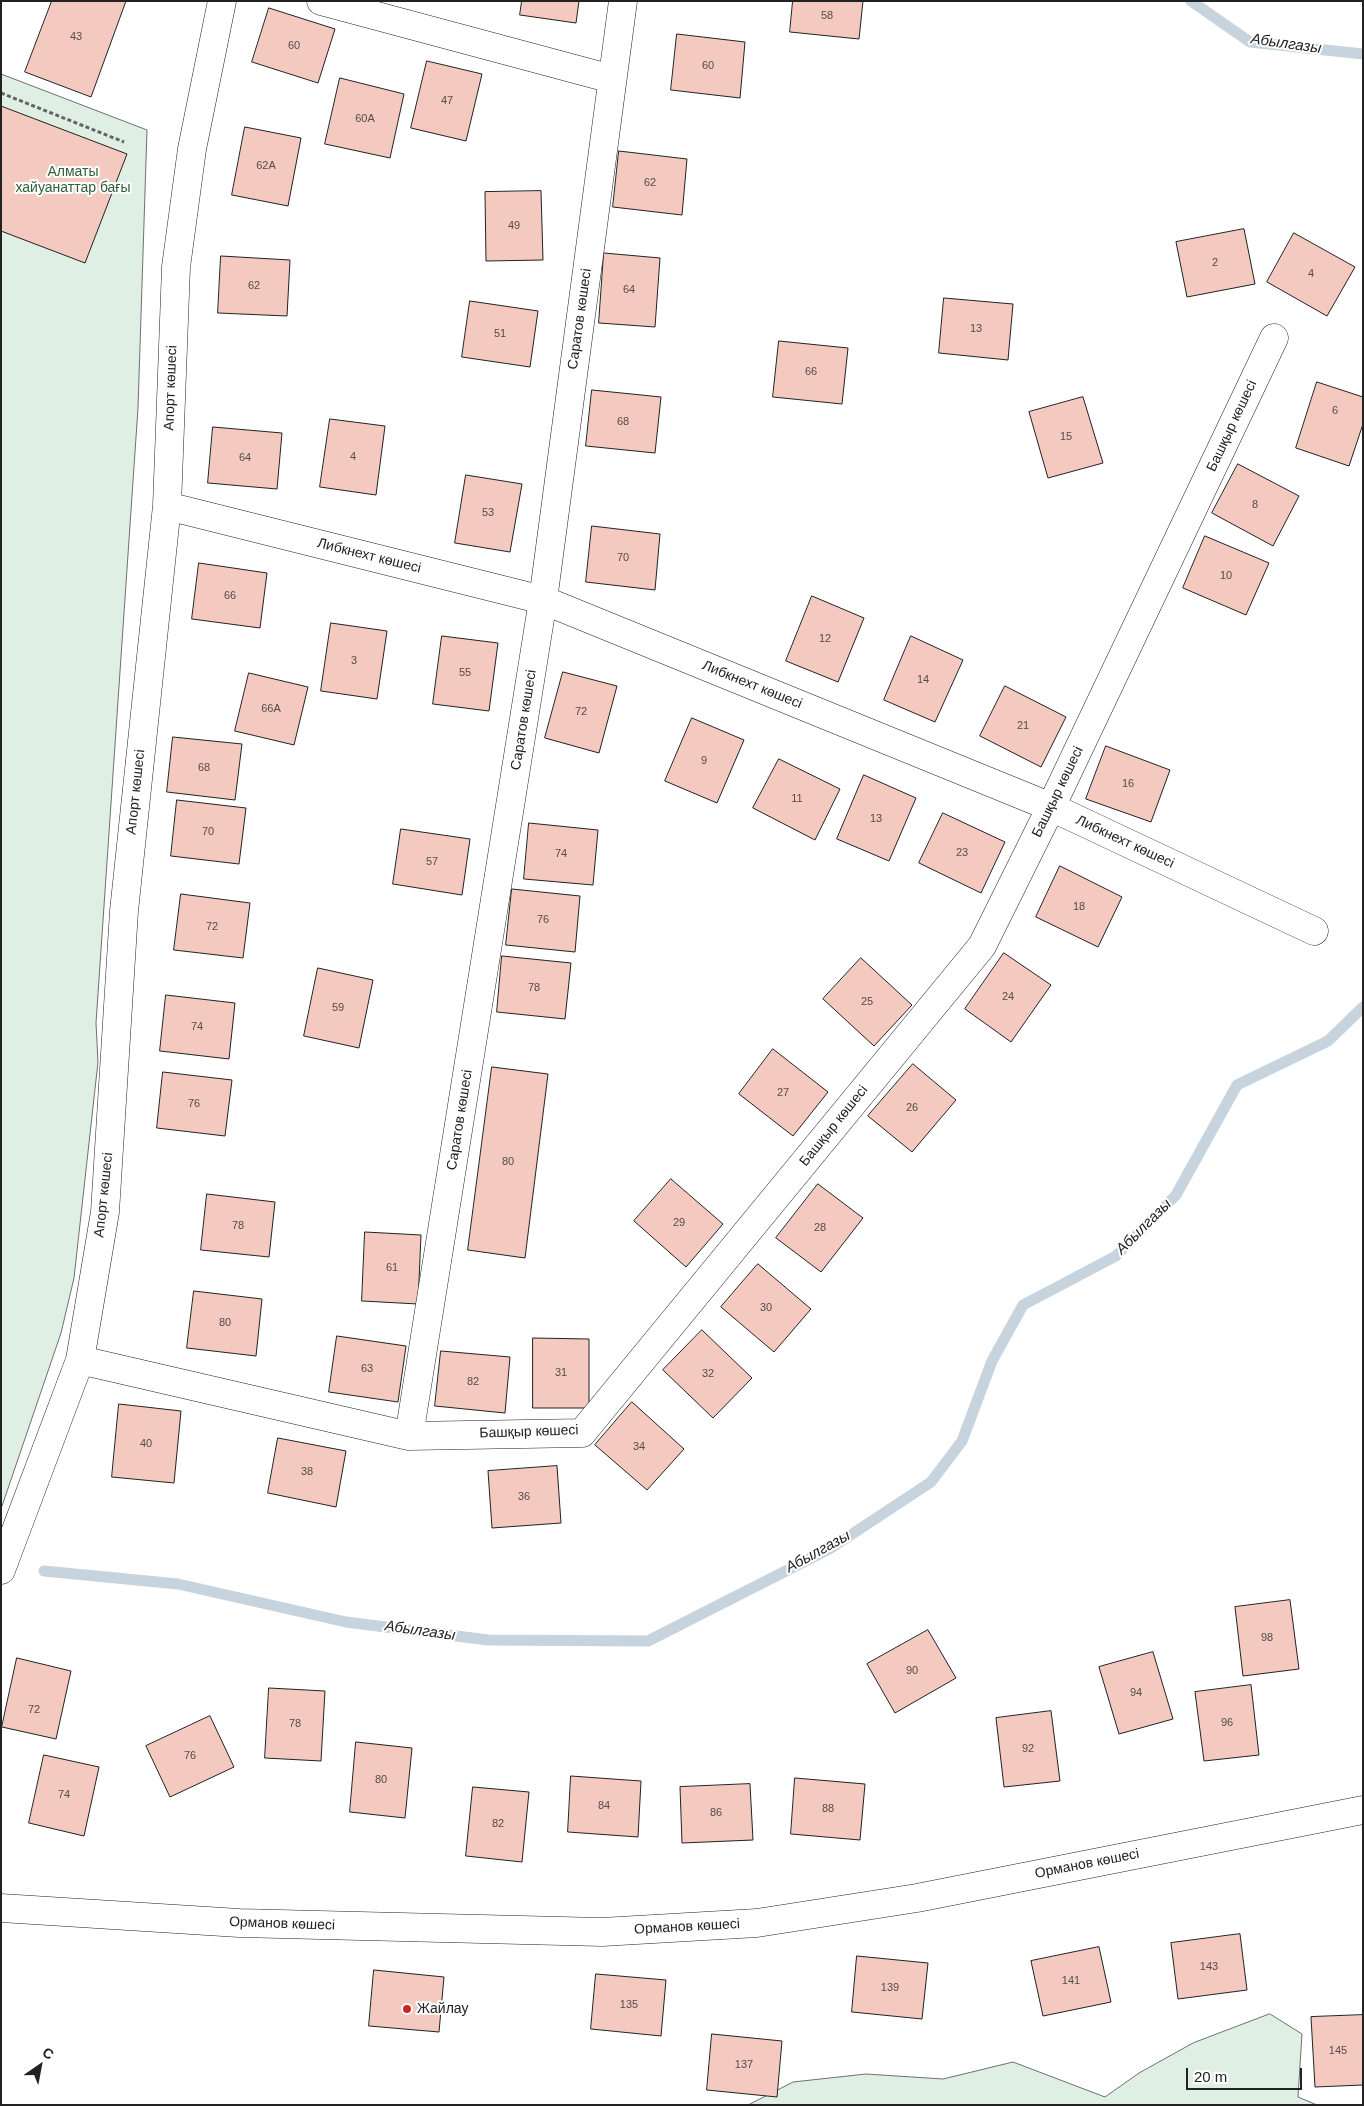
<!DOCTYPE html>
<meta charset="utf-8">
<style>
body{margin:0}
#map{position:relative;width:1364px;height:2106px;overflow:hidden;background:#fff;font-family:Arial,sans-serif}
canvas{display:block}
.frame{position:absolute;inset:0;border:2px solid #222;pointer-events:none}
.north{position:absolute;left:15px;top:2041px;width:50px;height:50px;-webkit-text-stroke:4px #fff;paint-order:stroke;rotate:33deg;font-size:14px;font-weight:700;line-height:20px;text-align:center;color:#222}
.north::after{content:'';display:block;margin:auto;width:18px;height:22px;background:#222;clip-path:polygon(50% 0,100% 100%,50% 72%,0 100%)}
.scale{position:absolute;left:1186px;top:2068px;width:116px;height:22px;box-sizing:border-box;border:2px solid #222;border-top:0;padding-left:6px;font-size:15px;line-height:18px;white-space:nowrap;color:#222;-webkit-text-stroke:4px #fff;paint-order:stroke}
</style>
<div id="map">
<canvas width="1364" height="2106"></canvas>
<div class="frame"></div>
<div class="north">С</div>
<div class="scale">20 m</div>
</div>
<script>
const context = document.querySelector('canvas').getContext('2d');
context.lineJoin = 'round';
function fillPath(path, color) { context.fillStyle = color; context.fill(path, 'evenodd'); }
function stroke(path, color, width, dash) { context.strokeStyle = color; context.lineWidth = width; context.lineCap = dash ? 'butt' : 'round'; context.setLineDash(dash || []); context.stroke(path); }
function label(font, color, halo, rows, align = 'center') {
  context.font = font + ' Arial,sans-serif'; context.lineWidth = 4; context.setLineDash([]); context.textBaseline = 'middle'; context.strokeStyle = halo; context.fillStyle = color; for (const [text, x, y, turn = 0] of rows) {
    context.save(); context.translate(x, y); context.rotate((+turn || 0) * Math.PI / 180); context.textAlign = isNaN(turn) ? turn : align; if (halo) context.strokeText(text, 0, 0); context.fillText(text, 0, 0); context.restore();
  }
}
const green = new Path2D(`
 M 1,74 L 147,130 L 138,408 L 96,1023 L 98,1062 L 74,1278 L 61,1333 L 1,1509 Z
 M 1270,2014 L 1302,2034 L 1298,2097 L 1317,2105 L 748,2105 L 793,2082 L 866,2074 L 943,2079 L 1013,2062 L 1105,2097 L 1139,2073 L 1193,2043 Z`);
fillPath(green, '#e0efe3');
stroke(green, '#6f6f6f', 1);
stroke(new Path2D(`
 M 1191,1 L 1250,42 L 1363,54
 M 44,1571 L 178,1584 L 346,1622 L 488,1640 L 648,1641 L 831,1548 L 931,1482 L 962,1441 L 992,1361 L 1023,1305 L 1116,1256 L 1176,1195 L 1237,1085 L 1328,1041 L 1363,1007`), '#c7d3dd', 11);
const building = new Path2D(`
 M 52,1 L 126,1 L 91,97 L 25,72 Z
 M 522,1 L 579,1 L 576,23 L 520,15 Z
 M 793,1 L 863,1 L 859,39 L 790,32 Z
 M 269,8 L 335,29 L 318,83 L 252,62 Z
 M 677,34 L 745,42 L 740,98 L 671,90 Z
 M 427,61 L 482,74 L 466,141 L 411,128 Z
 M 340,78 L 404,94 L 390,158 L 325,144 Z
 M 1,106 L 127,154 L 85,263 L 1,231 Z
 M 245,127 L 301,138 L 288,206 L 232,195 Z
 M 619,151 L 687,159 L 682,215 L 613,207 Z
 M 541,191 L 543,260 L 486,261 L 485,192 Z
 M 1244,229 L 1255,284 L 1187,297 L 1176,242 Z
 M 1294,233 L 1355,267 L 1327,316 L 1267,282 Z
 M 604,253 L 660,258 L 655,327 L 599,323 Z
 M 221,256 L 290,260 L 287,316 L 218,313 Z
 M 944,298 L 1013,304 L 1008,360 L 939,353 Z
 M 470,301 L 538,311 L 530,367 L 462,357 Z
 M 779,341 L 848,348 L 842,404 L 773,397 Z
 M 1317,382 L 1363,397 L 1363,424 L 1349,466 L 1296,448 Z
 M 592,390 L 661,397 L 655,453 L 586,446 Z
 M 1083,397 L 1103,463 L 1048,478 L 1029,412 Z
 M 330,419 L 385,426 L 376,495 L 320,487 Z
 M 213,427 L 282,433 L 277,489 L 208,483 Z
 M 1238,464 L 1299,496 L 1273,546 L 1212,513 Z
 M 466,475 L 522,484 L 510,552 L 455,543 Z
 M 592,526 L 660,534 L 655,590 L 586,582 Z
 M 1205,536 L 1269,563 L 1246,615 L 1183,588 Z
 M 199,563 L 267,573 L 260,628 L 192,619 Z
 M 812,596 L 864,618 L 838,682 L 786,661 Z
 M 331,623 L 387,631 L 377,699 L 321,691 Z
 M 442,636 L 498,643 L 489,711 L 433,704 Z
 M 911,636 L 963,660 L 935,722 L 884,700 Z
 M 563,672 L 617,686 L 599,753 L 545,738 Z
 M 249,673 L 308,687 L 294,745 L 235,731 Z
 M 1005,686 L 1066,717 L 1041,767 L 980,736 Z
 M 692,718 L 744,740 L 717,803 L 665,781 Z
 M 173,737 L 242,744 L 235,800 L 167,792 Z
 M 1106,746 L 1170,770 L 1151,822 L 1086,799 Z
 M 779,759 L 840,789 L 815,840 L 753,808 Z
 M 864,775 L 916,798 L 889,861 L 837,839 Z
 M 177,800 L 246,808 L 239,864 L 171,856 Z
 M 943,813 L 1005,842 L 981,893 L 919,863 Z
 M 529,823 L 598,830 L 593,885 L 524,879 Z
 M 401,829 L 470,839 L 462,895 L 393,884 Z
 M 1060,866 L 1122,897 L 1098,947 L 1036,917 Z
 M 512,889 L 580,896 L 575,952 L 506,945 Z
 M 181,894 L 250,903 L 243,958 L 174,950 Z
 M 1004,953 L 1051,985 L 1011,1042 L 965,1009 Z
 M 502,956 L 571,963 L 565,1019 L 497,1012 Z
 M 861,958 L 912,1005 L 874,1046 L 823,999 Z
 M 318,968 L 373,980 L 359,1048 L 304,1036 Z
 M 166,995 L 235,1003 L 229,1059 L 160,1051 Z
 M 773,1049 L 828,1092 L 793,1136 L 739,1094 Z
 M 913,1064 L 956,1100 L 912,1152 L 868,1116 Z
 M 492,1067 L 548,1074 L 525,1258 L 468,1250 Z
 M 163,1072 L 232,1080 L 225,1136 L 157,1128 Z
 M 671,1179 L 723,1224 L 686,1267 L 634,1221 Z
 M 818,1184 L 863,1218 L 821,1272 L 776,1238 Z
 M 207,1194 L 275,1202 L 269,1257 L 201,1250 Z
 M 365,1232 L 421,1235 L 418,1304 L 362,1301 Z
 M 758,1264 L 811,1309 L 774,1352 L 721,1307 Z
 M 194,1291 L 262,1299 L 256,1356 L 187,1348 Z
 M 702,1330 L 752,1378 L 713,1418 L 663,1370 Z
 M 337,1336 L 406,1346 L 398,1402 L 329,1392 Z
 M 533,1338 L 589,1339 L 589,1408 L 533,1408 Z
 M 441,1351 L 510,1357 L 505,1413 L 435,1406 Z
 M 632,1402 L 684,1449 L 647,1490 L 595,1445 Z
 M 119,1404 L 181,1411 L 174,1483 L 112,1477 Z
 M 278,1438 L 346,1451 L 336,1507 L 268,1493 Z
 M 557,1466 L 561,1523 L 492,1528 L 488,1471 Z
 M 1290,1600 L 1299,1669 L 1243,1676 L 1235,1607 Z
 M 928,1630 L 956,1678 L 895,1713 L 867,1664 Z
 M 1153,1652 L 1173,1719 L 1119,1734 L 1099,1667 Z
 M 17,1658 L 71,1671 L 56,1739 L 2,1727 Z
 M 1251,1685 L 1259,1755 L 1204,1761 L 1195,1692 Z
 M 269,1688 L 325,1691 L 321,1761 L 265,1758 Z
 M 1051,1711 L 1060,1781 L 1004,1787 L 996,1718 Z
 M 210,1716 L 234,1767 L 170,1797 L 146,1746 Z
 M 356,1742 L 412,1748 L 405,1818 L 350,1812 Z
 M 44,1755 L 99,1767 L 84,1836 L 29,1823 Z
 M 571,1776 L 641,1781 L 638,1837 L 568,1832 Z
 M 795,1778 L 865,1784 L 860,1840 L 791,1834 Z
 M 750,1784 L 753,1840 L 682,1843 L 680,1787 Z
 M 473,1787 L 529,1792 L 522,1862 L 466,1856 Z
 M 1240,1934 L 1247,1990 L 1178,1999 L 1171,1943 Z
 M 1099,1947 L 1111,2002 L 1043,2016 L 1031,1961 Z
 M 857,1956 L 928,1963 L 922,2019 L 852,2012 Z
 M 374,1970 L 444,1977 L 439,2032 L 369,2026 Z
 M 596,1974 L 666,1980 L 661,2036 L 591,2029 Z
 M 1363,2015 L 1363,2085 L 1315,2087 L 1311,2017 Z
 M 712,2034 L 782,2041 L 777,2097 L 707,2090 Z`);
fillPath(building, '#f3c9c0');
stroke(building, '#222', 1);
const minor = new Path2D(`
 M 321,1 L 612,79
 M 167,506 L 543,600 L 1051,807 L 1314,931
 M 80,1360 L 409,1436 L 582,1433 L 982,946 L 1051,807 L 1274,338
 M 409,1436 L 543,600 L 623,1
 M 1,1570 L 80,1360 L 105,1212 L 124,911 L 167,506 L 176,267 L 192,149 L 222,1`);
const tertiary = new Path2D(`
 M 1,1908 L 239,1923 L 602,1932 L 757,1923 L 917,1898 L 1363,1810`);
stroke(minor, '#222', 29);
stroke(tertiary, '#222', 29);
stroke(new Path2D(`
 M 1,93 L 124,142`), '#646464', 3, [4, 2.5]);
stroke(minor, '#fff', 28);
stroke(tertiary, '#fff', 28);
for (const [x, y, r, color] of [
 [407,2009,5,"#c62828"]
]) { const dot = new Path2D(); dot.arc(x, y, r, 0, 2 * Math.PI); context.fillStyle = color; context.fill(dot); stroke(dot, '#fff', 2); }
label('11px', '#564c4a', null, [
 ["58",827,16],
 ["43",76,37],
 ["60",294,46],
 ["60",708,66],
 ["47",447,101],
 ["60А",365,119],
 ["62А",266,166],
 ["62",650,183],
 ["49",514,226],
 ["2",1215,263],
 ["4",1311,274],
 ["62",254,286],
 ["64",629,290],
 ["13",976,329],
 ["51",500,334],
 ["66",811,372],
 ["6",1335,411],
 ["68",623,422],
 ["15",1066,437],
 ["4",353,457],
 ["64",245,458],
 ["8",1255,505],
 ["53",488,513],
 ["70",623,558],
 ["10",1226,576],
 ["66",230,596],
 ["12",825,639],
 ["3",354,661],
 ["55",465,673],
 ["14",923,680],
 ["66А",271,709],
 ["72",581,712],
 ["21",1023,726],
 ["9",704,761],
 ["68",204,768],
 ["16",1128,784],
 ["11",797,799],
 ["13",876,819],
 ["70",208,832],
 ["23",962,853],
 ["74",561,854],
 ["57",432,862],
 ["18",1079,907],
 ["76",543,920],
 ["72",212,927],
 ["78",534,988],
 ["24",1008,997],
 ["25",867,1002],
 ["59",338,1008],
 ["74",197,1027],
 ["27",783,1093],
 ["76",194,1104],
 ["26",912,1108],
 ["80",508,1162],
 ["29",679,1223],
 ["78",238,1226],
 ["28",820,1228],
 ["61",392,1268],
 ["30",766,1308],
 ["80",225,1323],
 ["63",367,1369],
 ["31",561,1373],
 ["32",708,1374],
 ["82",473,1382],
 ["40",146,1444],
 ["34",639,1447],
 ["38",307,1472],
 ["36",524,1497],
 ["98",1267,1638],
 ["90",912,1671],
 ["94",1136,1693],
 ["72",34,1710],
 ["96",1227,1723],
 ["78",295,1724],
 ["92",1028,1749],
 ["76",190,1756],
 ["80",381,1780],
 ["74",64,1795],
 ["84",604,1806],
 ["88",828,1809],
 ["86",716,1813],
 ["82",498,1824],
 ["143",1209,1967],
 ["141",1071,1981],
 ["139",890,1988],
 ["135",629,2005],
 ["145",1338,2051],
 ["137",744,2065]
]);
label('14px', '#2f5e38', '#fff', [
 ["Алматы",73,172],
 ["хайуанаттар бағы",73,188]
]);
label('14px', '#222', '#fff', [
 ["Саратов көшесі",580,319,-82],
 ["Апорт көшесі",171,388,-88],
 ["Башқыр көшесі",1232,426,-65],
 ["Либкнехт көшесі",369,556,14],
 ["Либкнехт көшесі",752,685,22],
 ["Саратов көшесі",524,720,-81],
 ["Апорт көшесі",136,792,-84],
 ["Башқыр көшесі",1058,792,-64],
 ["Либкнехт көшесі",1125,842,25],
 ["Саратов көшесі",460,1120,-81],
 ["Башқыр көшесі",834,1126,-51],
 ["Апорт көшесі",104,1195,-84],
 ["Башқыр көшесі",529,1432,-2],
 ["Орманов көшесі",1087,1864,-11],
 ["Орманов көшесі",282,1924,2],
 ["Орманов көшесі",687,1927,-3]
]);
label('14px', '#222', '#fff', [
 ["Жайлау",417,2009]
], 'left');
label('italic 15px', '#222', '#fff', [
 ["Абылгазы",1286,44,8],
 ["Абылгазы",1144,1227,-45],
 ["Абылгазы",818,1552,-29],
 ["Абылгазы",420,1631,8]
]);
</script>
